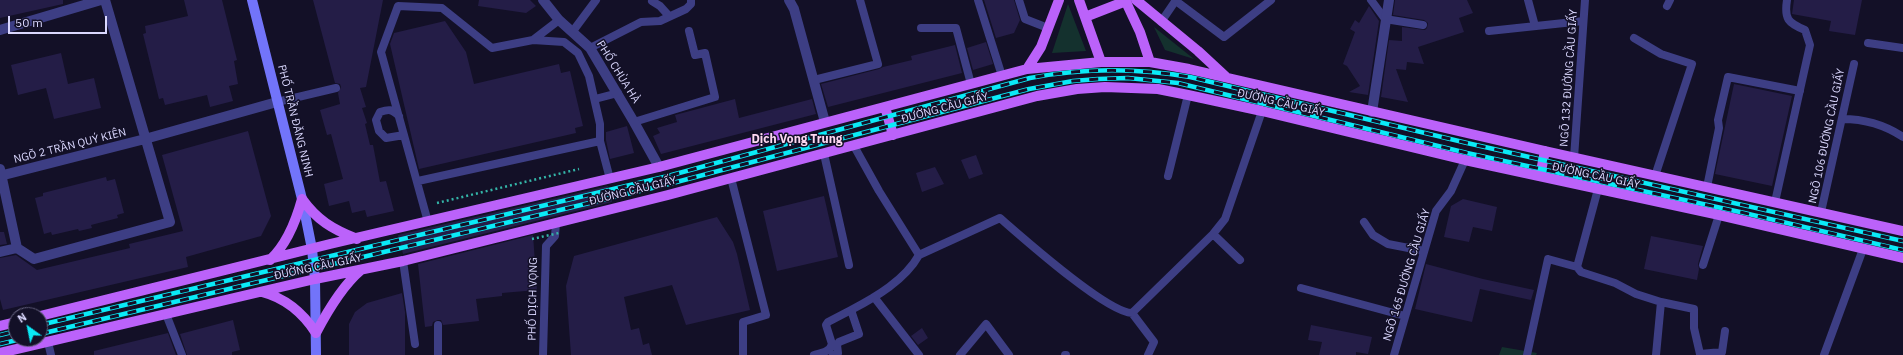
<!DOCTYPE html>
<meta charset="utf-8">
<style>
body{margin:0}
#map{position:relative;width:1903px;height:355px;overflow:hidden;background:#131027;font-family:"IBM Plex Sans",sans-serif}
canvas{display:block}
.north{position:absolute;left:8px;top:307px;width:40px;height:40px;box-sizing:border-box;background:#131027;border:1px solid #63607d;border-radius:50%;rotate:327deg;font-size:11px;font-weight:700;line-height:16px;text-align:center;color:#dad7fe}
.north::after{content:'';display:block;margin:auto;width:14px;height:18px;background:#0aeaf7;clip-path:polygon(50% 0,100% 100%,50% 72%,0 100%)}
.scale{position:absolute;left:8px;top:16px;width:99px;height:18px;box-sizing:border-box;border:2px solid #dad7fe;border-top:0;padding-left:5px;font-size:12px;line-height:14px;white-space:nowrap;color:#dad7fe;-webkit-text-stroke:3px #131027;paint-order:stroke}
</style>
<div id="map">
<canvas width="1903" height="355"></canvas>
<div class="north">N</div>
<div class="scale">50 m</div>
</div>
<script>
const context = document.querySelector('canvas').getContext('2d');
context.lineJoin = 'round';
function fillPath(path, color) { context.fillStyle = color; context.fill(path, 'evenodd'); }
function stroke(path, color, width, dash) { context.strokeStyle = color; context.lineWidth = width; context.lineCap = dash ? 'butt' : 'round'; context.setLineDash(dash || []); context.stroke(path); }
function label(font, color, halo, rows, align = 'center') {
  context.font = font + ' "IBM Plex Sans",sans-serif'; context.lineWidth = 3; context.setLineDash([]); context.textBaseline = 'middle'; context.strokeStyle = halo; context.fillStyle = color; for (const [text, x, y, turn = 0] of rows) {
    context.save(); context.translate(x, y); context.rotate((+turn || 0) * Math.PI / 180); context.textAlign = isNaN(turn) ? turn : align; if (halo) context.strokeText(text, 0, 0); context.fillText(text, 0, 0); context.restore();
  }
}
fillPath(new Path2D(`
 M 1068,4 L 1086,51 L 1052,53 Z
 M 1154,27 L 1194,59 L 1165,50 Z
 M 1502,347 L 1537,353 L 1536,355 L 1499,355 Z`), '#14312e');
fillPath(new Path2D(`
 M 0,0 L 63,0 L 63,4 L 0,18 Z
 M 184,0 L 222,0 L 237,60 L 234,61 L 238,84 L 229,86 L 233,101 L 210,107 L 207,95 L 165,105 L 163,98 L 159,99 L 143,34 L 146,33 L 145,26 L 188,16 Z
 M 313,0 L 383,0 L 366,87 L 360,88 L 366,107 L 362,108 L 367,123 L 365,124 L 370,145 L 373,145 L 380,182 L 386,181 L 394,211 L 367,217 L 365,210 L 352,213 L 349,201 L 329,206 L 324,184 L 343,179 L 331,134 L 327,135 L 320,110 L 340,104 L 338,93 L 341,87 L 340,84 L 335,83 Z
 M 479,0 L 530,0 L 536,6 L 526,13 L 478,6 Z
 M 984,0 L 1014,0 L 1020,20 L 1014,33 L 996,38 Z
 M 1395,0 L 1467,0 L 1473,13 L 1459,18 L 1464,32 L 1418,47 L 1424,64 L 1407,62 L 1406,70 L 1396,69 L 1408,102 L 1381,97 L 1389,40 L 1402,41 L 1402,27 L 1425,30 L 1427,28 L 1428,23 L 1424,20 L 1393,15 Z
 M 1794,0 L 1862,0 L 1855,35 L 1829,31 L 1831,21 L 1792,14 Z
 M 1369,6 L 1379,21 L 1368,95 L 1349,92 L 1360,86 L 1347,66 L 1343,64 L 1355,32 L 1350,29 L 1355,20 L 1359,23 Z
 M 445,21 L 466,52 L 474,84 L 559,64 L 561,73 L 570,71 L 583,126 L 575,128 L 576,133 L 419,169 L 390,44 L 394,33 Z
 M 986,42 L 993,64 L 973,70 L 967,48 Z
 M 955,45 L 962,73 L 828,107 L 821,84 L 879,69 L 883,67 L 912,60 L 911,56 Z
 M 61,53 L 68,84 L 94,78 L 101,108 L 54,119 L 46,88 L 18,95 L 11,65 Z
 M 1734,84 L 1792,96 L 1772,186 L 1715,174 Z
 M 735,99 L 739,118 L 812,99 L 816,114 L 661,154 L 653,136 L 660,133 L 657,128 L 677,122 L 675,115 Z
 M 627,126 L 634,153 L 610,159 L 606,140 L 606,132 Z
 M 248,131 L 271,216 L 261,236 L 186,257 L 188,267 L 3,310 L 0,299 L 0,258 L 16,255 L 37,270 L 130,248 L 129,244 L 183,231 L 162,155 Z
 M 976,155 L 983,174 L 969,179 L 961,160 Z
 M 935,167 L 944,184 L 922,192 L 916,173 Z
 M 106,177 L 107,181 L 115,179 L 124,213 L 117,215 L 118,218 L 91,225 L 92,228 L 79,231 L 78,229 L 52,235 L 51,232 L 44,234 L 35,198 L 43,196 L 43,193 Z
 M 608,186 L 612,202 L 403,254 L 398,235 Z
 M 824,196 L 838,257 L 777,271 L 763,211 Z
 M 1463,199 L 1497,207 L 1492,231 L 1473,227 L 1469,242 L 1444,237 L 1451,206 Z
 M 717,217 L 733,242 L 737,254 L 750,310 L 686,325 L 672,285 L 624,297 L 631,330 L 639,328 L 643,345 L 649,343 L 652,355 L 571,355 L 566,286 L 574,256 Z
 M 0,232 L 4,232 L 7,244 L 0,245 Z
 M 533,235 L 537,290 L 502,293 L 502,296 L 476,299 L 479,321 L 443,325 L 441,320 L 438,320 L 433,322 L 432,326 L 425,327 L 418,264 Z
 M 1651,236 L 1703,246 L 1698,264 L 1699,269 L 1697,280 L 1644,269 Z
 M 1426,264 L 1483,279 L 1534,290 L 1531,300 L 1480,289 L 1472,322 L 1415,309 Z
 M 402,293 L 405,312 L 405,355 L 349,355 L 349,324 L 355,312 L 367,303 Z
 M 233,320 L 240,350 L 232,352 L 232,355 L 187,355 L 180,334 Z
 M 1311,325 L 1372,337 L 1368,354 L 1356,352 L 1356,355 L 1319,355 L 1322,342 L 1308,340 Z
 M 922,328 L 928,338 L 918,345 L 911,336 Z
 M 168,333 L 176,355 L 94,355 L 94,351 Z`), '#241d47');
stroke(new Path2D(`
 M 437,203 L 579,169`), '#34b5a8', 2.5, [2, 3]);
stroke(new Path2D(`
 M 978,0 L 1002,76
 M 1019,0 L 1025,19 L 1048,28
 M 1371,0 L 1385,19 L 1423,25
 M 1528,0 L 1535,26
 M 652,1 L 660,6 L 669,16
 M 1176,1 L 1224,37 L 1271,0
 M 1667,6 L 1670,0
 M 1161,22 L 1176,0
 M 921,28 L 956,28 L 971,84
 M 573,31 L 596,0
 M 1489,31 L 1583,21
 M 1634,38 L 1661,54 L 1692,64 L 1655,176
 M 533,40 L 559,20
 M 1868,43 L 1903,48
 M 590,48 L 641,22 L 660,21 L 686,9 L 691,4 L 691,0
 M 814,80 L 878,64 L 860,0
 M 595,99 L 618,93
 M 277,102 L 336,88
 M 399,116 C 392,109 389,109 380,112 L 376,120 L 379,131 L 386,138 L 404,135
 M 1842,119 C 1864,119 1885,125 1903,137
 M 634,122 L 715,97 L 705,53 L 695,55 L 689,31
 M 854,146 L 879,191 L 919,255
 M 824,154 L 849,265
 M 1574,158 L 1585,0
 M 1168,176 L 1188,95
 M 731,178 L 766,315 L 743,322 L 743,355
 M 418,181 L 600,141
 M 1707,187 L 1719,128 L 1718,120 L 1728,77 L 1800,91
 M 1775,202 L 1810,45 L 1805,30 C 1788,23 1784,19 1787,0
 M 1821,212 L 1854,64
 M 428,222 L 381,52 L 398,6 L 442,8 L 492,48 L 533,40 L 564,42 L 578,53 L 589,76 L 600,124 L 600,141 L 610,179
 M 1364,222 L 1373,235 L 1388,244 L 1424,251
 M 1213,234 L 1240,260
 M 919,255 L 1000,218 C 1023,238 1106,312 1132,313 L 1213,234 L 1225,219 L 1262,111
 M 403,261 L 415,344
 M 1703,265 L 1719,215
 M 1577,267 L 1581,272 L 1615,283 L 1636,294 L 1661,302 L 1694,309 L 1694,328 L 1700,354 L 1722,352 L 1720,355
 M 1301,288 L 1405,316
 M 874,297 L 919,355
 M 1132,313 L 1154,342 L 1148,355
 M 166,314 L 182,355
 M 438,325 L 438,355
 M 48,342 L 51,355
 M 1722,352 L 1725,331
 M 543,355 L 546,246 L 555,236 L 556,223
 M 814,355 C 821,353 830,352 832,344 L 826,325 L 828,322 L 851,310
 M 833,355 L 838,353 L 837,345 L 839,342 L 859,334 L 851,310 C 876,297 905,280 919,255
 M 960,355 L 986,324 L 1009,355
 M 1065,355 L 1066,355
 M 1394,355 L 1436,211 L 1451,191 L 1465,160
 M 1527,355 L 1548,259 L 1577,267 L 1598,189
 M 1656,355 L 1661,302
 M 1824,355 L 1863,249`), '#3d3e84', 8);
stroke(new Path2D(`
 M 543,0 L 559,20 L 590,48 L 634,122 L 659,167
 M 789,0 L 794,9 L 825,122
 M 0,30 L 101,0
 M 1372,112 L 1389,0
 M 0,169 L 17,248
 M 0,176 L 145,139 L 277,102
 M 0,252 L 17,248 L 34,259 L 170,222 L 105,0`), '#3d3e84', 10);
stroke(new Path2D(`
 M 252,0 L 302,199 L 312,249 L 315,279 L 316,355`), '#7274fa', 10);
stroke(new Path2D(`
 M 1079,0 L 1101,62
 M 1125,0 L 1140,32 L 1150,62
 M 1136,0 L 1198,51 L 1226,77
 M 1085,17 L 1126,1
 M 1027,69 L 1041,47 L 1059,0
 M 885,107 L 893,135
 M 1540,176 L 1545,151
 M 302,199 C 317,220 332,229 357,239
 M 270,260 C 287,244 296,221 302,199
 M 262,292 C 285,298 303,313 316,333
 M 40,316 L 330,244 L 659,167 L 1027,69 L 1101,62 L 1150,62 L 1189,69 L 1545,151 L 1903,231
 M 0,326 L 16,322
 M 316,333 C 327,312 342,286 361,270
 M 0,353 L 315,279 L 403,261 L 668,195 L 1037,96 L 1077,89 L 1105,87 L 1158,89 L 1188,95 L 1262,111 L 1465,160 L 1715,214 L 1903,258`), '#bb62fa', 10);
const rail = new Path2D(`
 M 40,325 L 668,176 L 1030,78 C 1083,68 1137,68 1190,77 L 1467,143 L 1903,241
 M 40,334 L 669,184 L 1029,89 L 1073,81 L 1098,79 L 1128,78 L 1178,83 L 1467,153 L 1740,212 L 1903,250
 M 0,335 L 16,331
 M 0,344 L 21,339`);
stroke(rail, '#0aeaf7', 4.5);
stroke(rail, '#131027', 3, [9]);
stroke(new Path2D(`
 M 532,239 L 559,233`), '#34b5a8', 2.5, [2, 3]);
label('11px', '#dad7fe', '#131027', [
 ["PHỐ CHÙA HÀ",618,72,58],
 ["NGÕ 132 ĐƯỜNG CẦU GIẤY",1569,78,-86],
 ["ĐƯỜNG CẦU GIẤY",1281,103,13],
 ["ĐƯỜNG CẦU GIẤY",945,108,-15],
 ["PHỐ TRẦN ĐĂNG NINH",295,121,76],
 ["NGÕ 106 ĐƯỜNG CẦU GIẤY",1827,136,-78],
 ["NGÕ 2 TRẦN QUÝ KIÊN",70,146,-14],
 ["ĐƯỜNG CẦU GIẤY",1596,176,12],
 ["ĐƯỜNG CẦU GIẤY",633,191,-14],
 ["ĐƯỜNG CẦU GIẤY",318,267,-12],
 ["NGÕ 165 ĐƯỜNG CẦU GIẤY",1407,275,-73],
 ["PHỐ DỊCH VỌNG",533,299,-89]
]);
label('bold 12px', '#fed9f2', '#131027', [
 ["Dịch Vọng Trung",797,140]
]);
</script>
